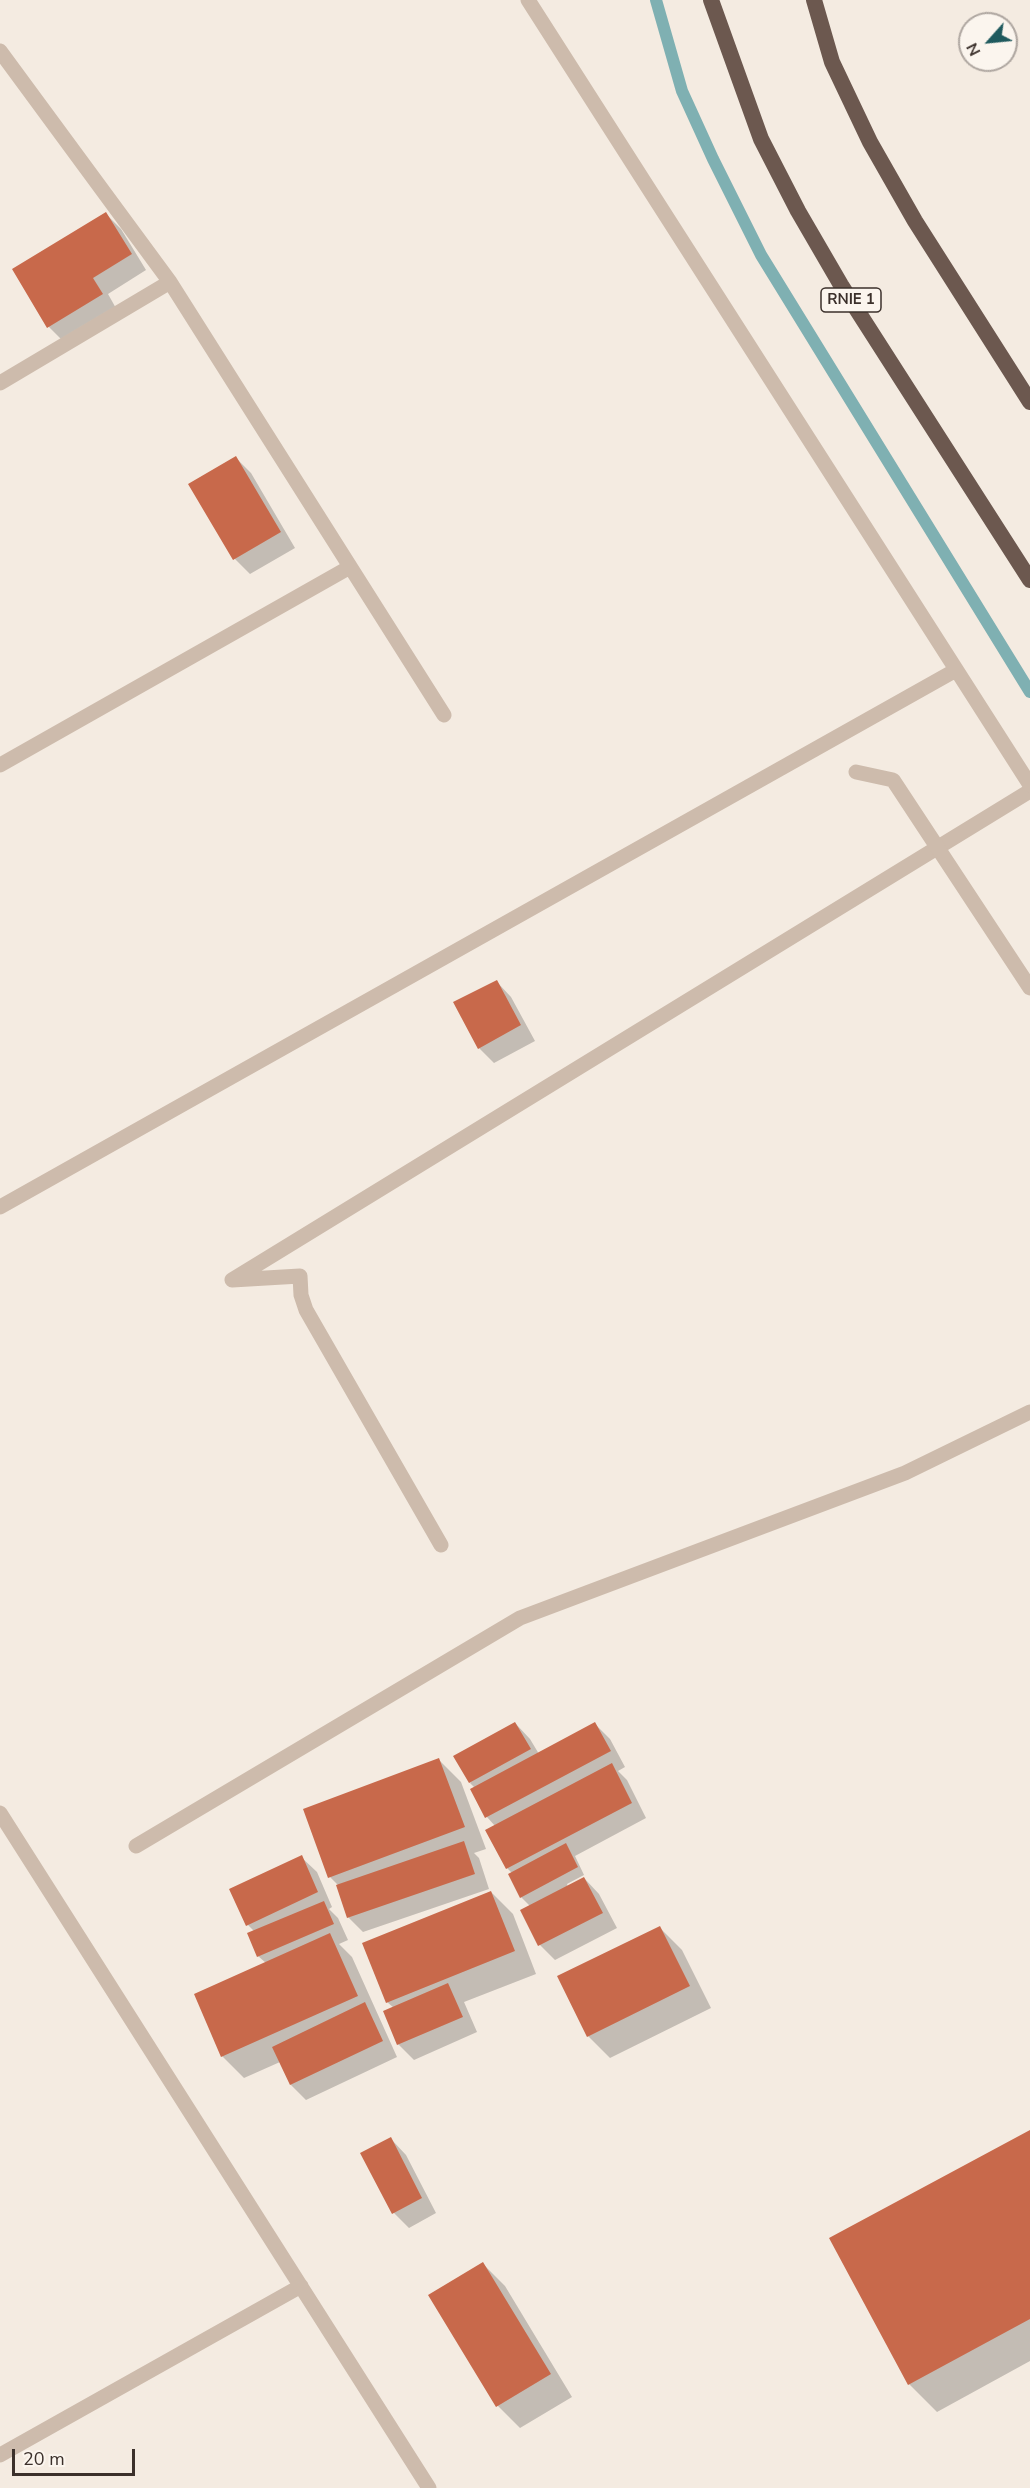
<!DOCTYPE html>
<style>
body{margin:0}
#map{position:relative;width:1030px;height:2488px;overflow:hidden;background:#f4ebe1;font-family:"Nunito Sans",sans-serif}
canvas{display:block}
.north{position:absolute;left:958px;top:12px;width:60px;height:60px;box-sizing:border-box;background:#fbf5ee;border:2px solid #aea6a0;border-radius:50%;rotate:243deg;font-size:16px;font-weight:700;line-height:24px;text-align:center;color:#3b302b}
.north::after{content:'';display:block;margin:auto;width:21px;height:27px;background:#1f5a5e;clip-path:polygon(50% 0,100% 100%,50% 72%,0 100%)}
.scale{position:absolute;left:12px;top:2449px;width:123px;height:27px;box-sizing:border-box;border:3px solid #3b302b;border-top:0;padding-left:8px;font-size:18px;line-height:21px;white-space:nowrap;color:#3b302b;-webkit-text-stroke:4px #fbf5ee;paint-order:stroke}
</style>
<div id="map">
<canvas width="1030" height="2488"></canvas>
<div class="north">N</div>
<div class="scale">20 m</div>
</div>
<script>
const context = document.querySelector('canvas').getContext('2d');
context.lineJoin = 'round';
function fillPath(path, color) { context.fillStyle = color; context.fill(path, 'evenodd'); }
function stroke(path, color, width, dash) { context.strokeStyle = color; context.lineWidth = width; context.lineCap = dash ? 'butt' : 'round'; context.setLineDash(dash || []); context.stroke(path); }
function label(font, color, halo, rows, align = 'center') {
  context.font = font + ' "Nunito Sans",sans-serif'; context.lineWidth = 4.5; context.setLineDash([]); context.textBaseline = 'middle'; context.strokeStyle = halo; context.fillStyle = color; for (const [text, x, y, turn = 0] of rows) {
    context.save(); context.translate(x, y); context.rotate((+turn || 0) * Math.PI / 180); context.textAlign = isNaN(turn) ? turn : align; if (halo) context.strokeText(text, 0, 0); context.fillText(text, 0, 0); context.restore();
  }
}
fillPath(new Path2D(`
 M 106,214 L 121,229 L 146,270 L 108,294 L 117,310 L 64,342 L 49,327 L 14,270 Z
 M 236,458 L 251,473 L 295,548 L 250,574 L 235,559 L 191,484 Z
 M 496,981 L 511,997 L 535,1041 L 494,1063 L 479,1048 Z
 M 515,1723 L 530,1739 L 539,1754 L 595,1724 L 610,1739 L 625,1767 L 618,1771 L 627,1780 L 646,1818 L 575,1856 L 584,1875 L 567,1884 L 568,1887 L 584,1878 L 599,1894 L 617,1928 L 555,1960 L 540,1945 L 530,1906 L 521,1897 L 513,1874 L 507,1868 L 487,1830 L 495,1826 L 487,1817 L 472,1790 L 475,1788 L 470,1783 Z
 M 439,1760 L 461,1782 L 486,1849 L 474,1853 L 479,1858 L 489,1889 L 363,1932 L 348,1917 L 339,1886 L 330,1877 Z
 M 301,1857 L 317,1872 L 332,1907 L 329,1909 L 338,1918 L 348,1940 L 339,1944 L 352,1957 L 397,2057 L 306,2100 L 291,2085 L 280,2062 L 244,2078 L 222,2056 L 266,1963 L 258,1956 L 254,1931 L 248,1925 Z
 M 491,1892 L 513,1914 L 536,1974 L 464,2002 L 477,2032 L 414,2060 L 398,2044 L 394,2008 L 387,2002 Z
 M 660,1928 L 682,1950 L 711,2008 L 610,2058 L 588,2036 Z
 M 1030,2131 L 1030,2361 L 937,2412 L 909,2384 Z
 M 391,2139 L 406,2155 L 436,2213 L 409,2228 L 394,2213 Z
 M 483,2264 L 505,2286 L 572,2397 L 520,2428 L 498,2406 L 431,2295 Z`), '#0003');
stroke(new Path2D(`
 M 656,0 L 682,91 L 713,159 L 761,255 L 1030,692`), '#7fb0b2', 12);
fillPath(new Path2D(`
 M 106,212 L 132,254 L 93,278 L 103,294 L 47,328 L 12,269 Z
 M 236,456 L 281,532 L 233,560 L 188,484 Z
 M 497,980 L 521,1025 L 478,1049 L 453,1002 Z
 M 515,1722 L 531,1749 L 469,1783 L 453,1756 Z
 M 595,1722 L 611,1751 L 485,1818 L 470,1789 Z
 M 439,1758 L 465,1827 L 328,1878 L 303,1809 Z
 M 612,1763 L 632,1803 L 506,1869 L 485,1830 Z
 M 464,1841 L 475,1874 L 347,1918 L 336,1885 Z
 M 566,1843 L 578,1867 L 520,1898 L 508,1874 Z
 M 302,1855 L 318,1892 L 246,1926 L 229,1889 Z
 M 584,1877 L 603,1913 L 538,1946 L 520,1910 Z
 M 491,1891 L 515,1951 L 386,2003 L 362,1943 Z
 M 324,1901 L 334,1924 L 257,1957 L 247,1933 Z
 M 660,1926 L 690,1986 L 587,2037 L 557,1976 Z
 M 330,1933 L 358,1996 L 221,2057 L 194,1994 Z
 M 448,1983 L 463,2017 L 397,2045 L 383,2011 Z
 M 365,2002 L 383,2041 L 290,2085 L 272,2047 Z
 M 1030,2130 L 1030,2319 L 908,2385 L 829,2238 Z
 M 391,2137 L 422,2198 L 392,2214 L 360,2153 Z
 M 483,2262 L 551,2374 L 496,2407 L 428,2295 Z`), '#c8694b');
stroke(new Path2D(`
 M 441,1545 L 306,1310 L 301,1295 L 300,1276 L 232,1280 L 1030,791`), '#cdbbac', 15);
stroke(new Path2D(`
 M 528,0 L 1030,785
 M 0,51 L 170,282 L 444,715
 M 0,383 L 170,282
 M 0,765 L 350,567
 M 856,772 L 893,780 L 1030,988
 M 0,1207 L 956,670
 M 0,1813 L 429,2488
 M 136,1846 L 520,1618 L 905,1473 L 1030,1412
 M 0,2455 L 301,2286`), '#cdbbac', 15);
stroke(new Path2D(`
 M 711,0 L 761,139 L 798,211 L 841,285 L 1030,580
 M 814,0 L 832,62 L 870,142 L 915,221 L 1030,402`), '#6c584f', 16);
for (const [x, y, w] of [
 [851,300,60]
]) { const box = new Path2D(); box.roundRect(x - w / 2, y - 12, w, 24, 4.5); context.fillStyle = '#fbf5ee'; context.fill(box); stroke(box, '#3b302b', 1.5); }
label('bold 15px', '#3b302b', null, [
 ["RNIE 1",851,300]
]);
</script>
